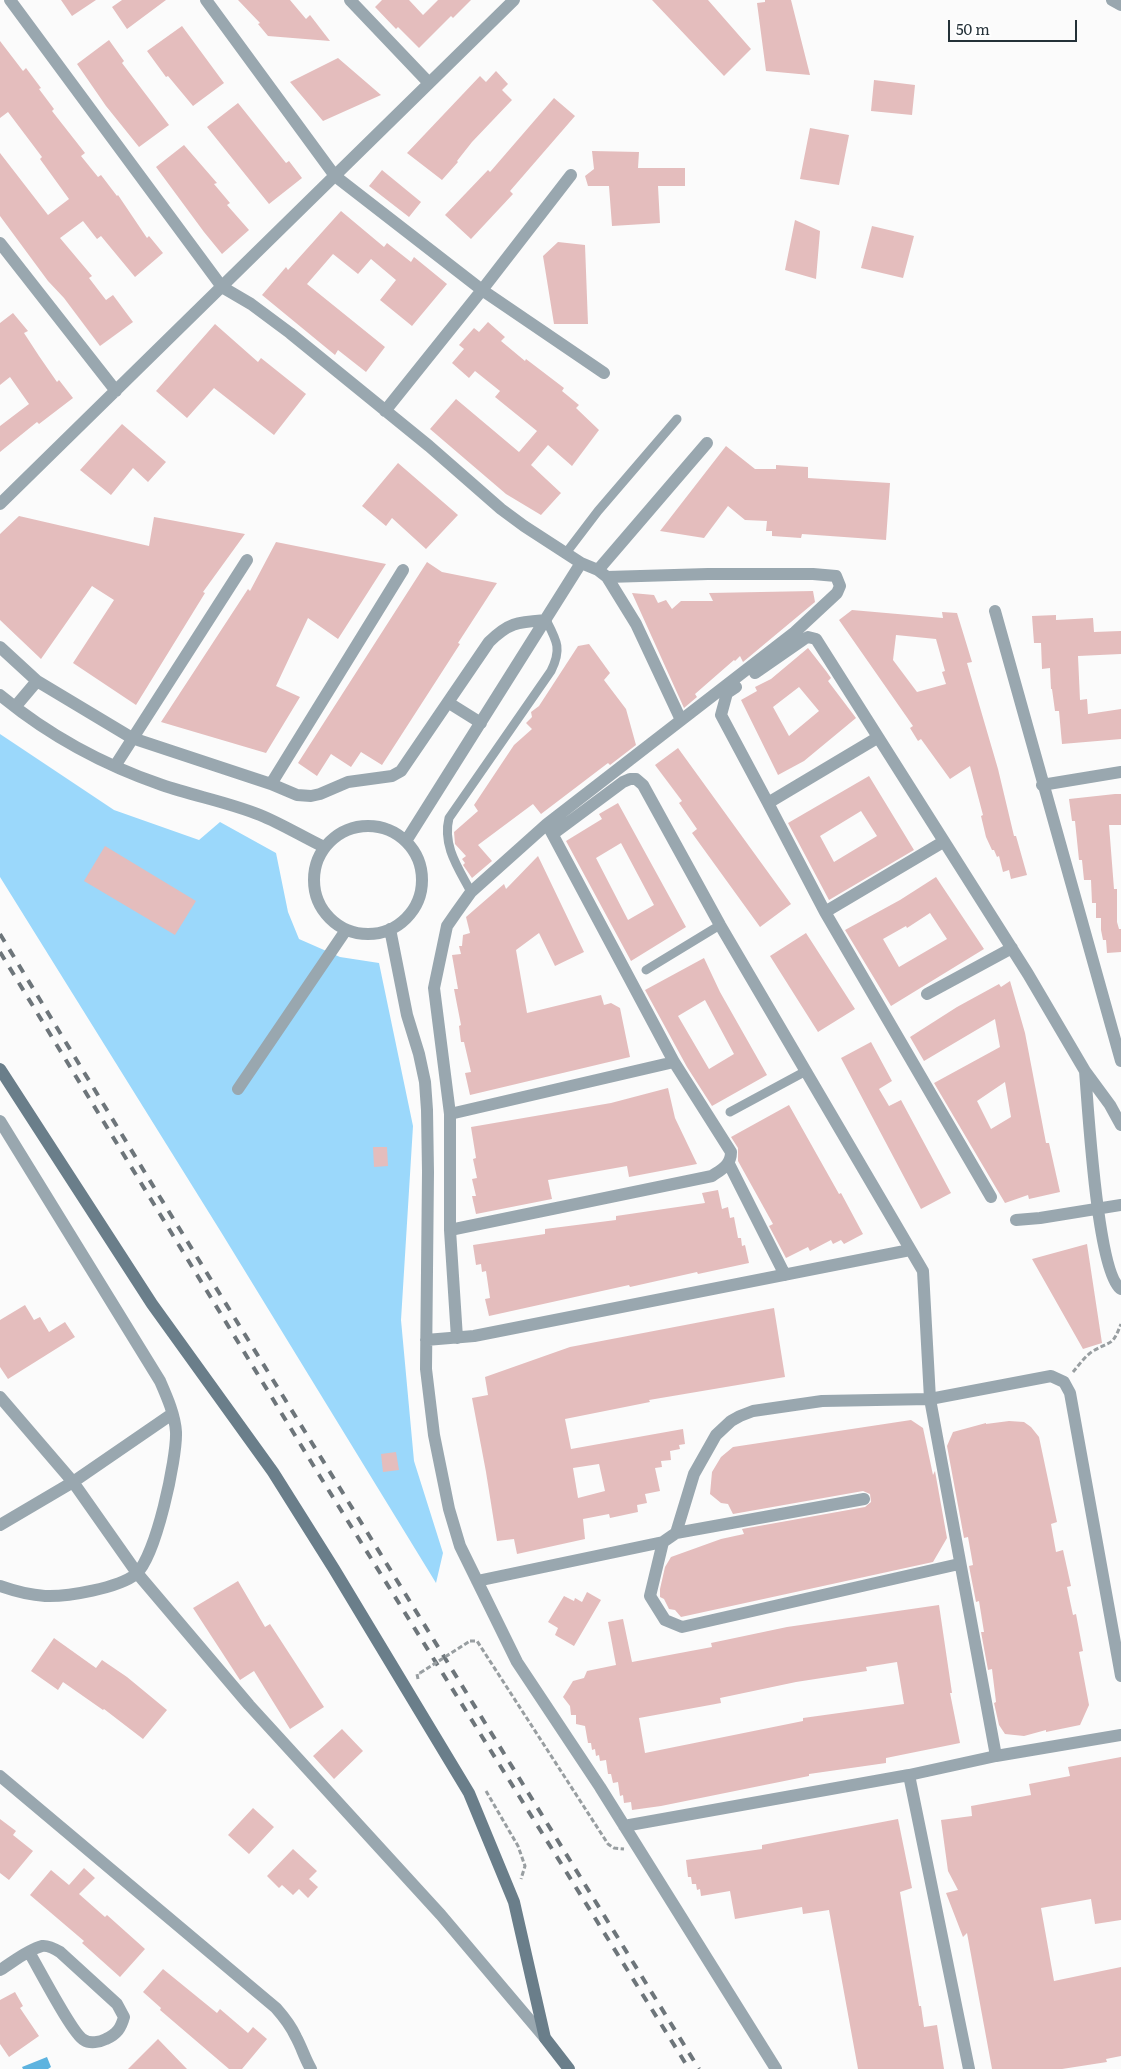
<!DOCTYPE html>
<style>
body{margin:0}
#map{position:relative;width:1121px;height:2069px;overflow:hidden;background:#fbfbfb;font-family:Literata,serif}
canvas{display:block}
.scale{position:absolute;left:948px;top:20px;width:129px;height:22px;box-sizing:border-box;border:2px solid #243138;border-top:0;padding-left:6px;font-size:15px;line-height:18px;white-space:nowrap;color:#243138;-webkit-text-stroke:4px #fff;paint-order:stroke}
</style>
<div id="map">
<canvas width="1121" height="2069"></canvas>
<div class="scale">50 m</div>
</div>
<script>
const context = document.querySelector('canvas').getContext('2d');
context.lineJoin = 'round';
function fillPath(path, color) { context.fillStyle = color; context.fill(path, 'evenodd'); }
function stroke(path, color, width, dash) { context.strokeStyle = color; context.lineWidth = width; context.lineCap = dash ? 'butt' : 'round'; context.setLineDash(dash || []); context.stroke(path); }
fillPath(new Path2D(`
 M 0,734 L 114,810 L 199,840 L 220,822 L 276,853 L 288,912 L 299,939 L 340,957 L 379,963 L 413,1126 L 401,1320 L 414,1461 L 443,1553 L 436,1583 L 221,1232 L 0,877 Z`), '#9bd8fb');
fillPath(new Path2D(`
 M 47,2057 L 51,2067 L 48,2069 L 23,2069 L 22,2067 Z`), '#5db3df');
fillPath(new Path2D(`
 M 61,0 L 96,0 L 72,16 Z
 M 122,0 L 166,0 L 127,29 L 112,7 Z
 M 238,0 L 290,0 L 306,19 L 310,15 L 330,41 L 268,36 L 258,24 L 260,23 Z
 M 382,0 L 409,0 L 423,15 L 438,0 L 471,0 L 453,18 L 451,16 L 419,48 L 398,27 L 396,29 L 375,7 Z
 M 652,0 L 708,0 L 751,49 L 724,76 Z
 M 765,0 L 791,0 L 810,75 L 766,71 L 757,3 L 765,2 Z
 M 182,26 L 224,83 L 193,106 L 168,76 L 166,77 L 147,51 Z
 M 109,40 L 124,61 L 122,63 L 169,125 L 139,147 L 106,106 L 77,64 Z
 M 0,41 L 23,71 L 26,68 L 41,88 L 39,89 L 54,109 L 52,111 L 85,153 L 81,156 L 98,177 L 101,175 L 117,196 L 118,195 L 147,238 L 149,236 L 163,253 L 135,277 L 101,236 L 97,239 L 83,221 L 60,238 L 92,276 L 89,278 L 106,300 L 113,295 L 133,322 L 100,346 L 64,298 L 48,281 L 0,216 L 0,153 L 48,215 L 69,199 L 40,159 L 42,157 L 8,112 L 0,118 Z
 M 338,58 L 381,95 L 323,121 L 290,82 Z
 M 496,71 L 508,84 L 502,90 L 512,100 L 472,142 L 457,161 L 458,162 L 442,180 L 407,153 L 480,76 L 486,82 Z
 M 874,80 L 915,85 L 912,115 L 871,111 Z
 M 554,98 L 575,116 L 510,191 L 513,194 L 471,239 L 445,215 L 488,170 L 490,172 Z
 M 238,103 L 286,163 L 289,161 L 302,178 L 269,204 L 207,127 Z
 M 810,128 L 849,135 L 839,185 L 800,179 Z
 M 184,145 L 217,183 L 214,184 L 230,203 L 227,205 L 249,230 L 222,254 L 204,232 L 156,167 Z
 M 592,151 L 639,152 L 638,168 L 685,168 L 685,186 L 658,186 L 660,223 L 612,226 L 609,186 L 588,186 L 585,176 L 594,169 Z
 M 382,170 L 421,202 L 409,217 L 369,186 Z
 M 341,211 L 384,247 L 387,243 L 411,262 L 414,257 L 447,284 L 412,326 L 380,300 L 396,280 L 371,259 L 358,274 L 333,254 L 307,284 L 385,347 L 366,372 L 338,350 L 335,355 L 262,295 L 286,267 L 288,270 Z
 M 795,220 L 820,231 L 816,279 L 785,270 Z
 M 872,226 L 914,236 L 903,278 L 861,268 Z
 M 558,242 L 585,245 L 588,324 L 554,324 L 543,256 Z
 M 13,313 L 28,331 L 24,333 L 39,356 L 57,382 L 59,380 L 73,398 L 39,424 L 37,422 L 0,452 L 0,426 L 29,404 L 10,377 L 0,385 L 0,323 Z
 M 488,322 L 505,337 L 501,341 L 525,361 L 526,359 L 564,388 L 562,391 L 579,405 L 576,408 L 599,430 L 572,466 L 548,445 L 531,465 L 561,493 L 541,515 L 506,494 L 430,429 L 456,399 L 519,452 L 537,431 L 495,397 L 500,391 L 475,371 L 469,378 L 452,363 L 464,349 L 459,345 L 474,328 L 479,332 Z
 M 215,324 L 258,362 L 261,358 L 306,394 L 274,435 L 214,388 L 187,418 L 156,391 Z
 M 122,424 L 166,462 L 148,482 L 133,468 L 111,495 L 80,470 Z
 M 726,446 L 755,469 L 776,469 L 776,465 L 808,467 L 808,478 L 890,483 L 886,540 L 802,534 L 801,538 L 772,536 L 772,531 L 766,531 L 767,521 L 745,520 L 728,506 L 704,538 L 660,531 Z
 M 398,463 L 458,515 L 426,549 L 392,518 L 386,526 L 362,506 Z
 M 19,516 L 149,546 L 154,517 L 245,534 L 203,592 L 205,593 L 136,705 L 73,663 L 114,600 L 92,586 L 41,659 L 0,620 L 0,534 Z
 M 276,542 L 386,564 L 338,639 L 308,618 L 276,686 L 300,697 L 266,753 L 161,722 L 248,589 L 250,591 Z
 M 427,562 L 442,572 L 497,583 L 458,643 L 460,644 L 382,765 L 361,752 L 351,767 L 331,754 L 317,776 L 298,763 Z
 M 813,591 L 815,602 L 743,662 L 740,656 L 735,661 L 734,660 L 695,694 L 697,697 L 684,708 L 632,593 L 654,595 L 658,603 L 666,600 L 672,609 L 681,601 L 713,601 L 709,593 Z
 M 852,610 L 943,618 L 942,612 L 957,613 L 972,662 L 967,663 L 998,769 L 1014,836 L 1016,836 L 1027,875 L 1011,879 L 1009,870 L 1003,872 L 999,856 L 997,857 L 994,850 L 992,850 L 986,837 L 981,816 L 983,815 L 970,766 L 950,779 L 921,739 L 918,741 L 910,728 L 913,726 L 839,620 ZM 896,635 L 936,639 L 945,671 L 942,672 L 946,684 L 917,692 L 893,660 Z
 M 1056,615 L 1056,620 L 1093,618 L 1094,632 L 1121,631 L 1121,654 L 1078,656 L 1080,700 L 1087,699 L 1088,714 L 1121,709 L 1121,739 L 1062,744 L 1059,711 L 1055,711 L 1052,689 L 1051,689 L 1050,668 L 1042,669 L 1041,643 L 1034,643 L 1032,616 Z
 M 589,644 L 610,673 L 604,680 L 626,709 L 636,745 L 610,765 L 608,763 L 541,814 L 533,804 L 478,845 L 492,861 L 472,878 L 463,865 L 465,863 L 462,859 L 466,856 L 455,844 L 454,832 L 478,811 L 474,805 L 514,745 L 532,729 L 526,723 L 532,717 L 531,712 L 539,706 L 578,646 Z
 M 808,648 L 826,671 L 831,678 L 828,681 L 856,718 L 804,761 L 778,775 L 741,700 L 757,691 L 755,687 L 771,679 ZM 799,687 L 819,711 L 789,736 L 773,707 Z
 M 678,748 L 791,904 L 760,927 L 692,833 L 697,829 L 679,803 L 682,801 L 655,765 Z
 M 869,776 L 914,850 L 829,900 L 788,823 ZM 861,811 L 877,836 L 834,862 L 820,836 Z
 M 1115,794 L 1121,794 L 1121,825 L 1109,825 L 1114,889 L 1117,889 L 1117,922 L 1119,929 L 1121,929 L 1121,952 L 1107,953 L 1106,940 L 1103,940 L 1101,930 L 1101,918 L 1096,918 L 1096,903 L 1092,903 L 1091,880 L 1084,880 L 1082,860 L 1079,860 L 1075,821 L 1072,821 L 1069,799 Z
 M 618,803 L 686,927 L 631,961 L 566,841 L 602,819 L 599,814 ZM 621,843 L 654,905 L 628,920 L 596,858 Z
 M 105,846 L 196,901 L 175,935 L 84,881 Z
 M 538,856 L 584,952 L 555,966 L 539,933 L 516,950 L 527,1013 L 601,995 L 604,1005 L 611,1003 L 620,1008 L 630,1057 L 470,1095 L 465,1073 L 471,1072 L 464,1042 L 461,1042 L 459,1026 L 461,1025 L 454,989 L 458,989 L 452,955 L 461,954 L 459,946 L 462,946 L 463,935 L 470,933 L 466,917 L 504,884 L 506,889 Z
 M 936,877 L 984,949 L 891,1006 L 845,930 L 900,900 ZM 930,913 L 947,939 L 899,967 L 883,939 L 906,926 L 907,928 Z
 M 806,933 L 855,1009 L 818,1032 L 770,956 Z
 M 704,958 L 720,992 L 767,1075 L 712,1106 L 687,1067 L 645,990 ZM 705,1000 L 734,1054 L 709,1069 L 678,1016 Z
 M 1010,981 L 1025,1033 L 1046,1143 L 1049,1143 L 1060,1192 L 1029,1199 L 1028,1195 L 1005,1203 L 934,1083 L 1000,1047 L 995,1019 L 924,1061 L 910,1037 L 957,1007 L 999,984 L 1001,987 ZM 1005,1082 L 1011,1117 L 991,1129 L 977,1101 Z
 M 871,1042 L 892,1081 L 879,1089 L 889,1106 L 901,1100 L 951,1193 L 921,1209 L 841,1058 Z
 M 668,1088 L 675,1118 L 697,1164 L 629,1177 L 627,1166 L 548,1180 L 552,1199 L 476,1214 L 472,1196 L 476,1196 L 472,1179 L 477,1178 L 473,1159 L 476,1158 L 471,1127 L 611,1103 Z
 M 789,1105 L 839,1194 L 841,1193 L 863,1234 L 844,1244 L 841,1240 L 833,1244 L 831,1240 L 810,1251 L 808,1247 L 786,1258 L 769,1226 L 773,1224 L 738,1161 L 738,1148 L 731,1137 Z
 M 373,1147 L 387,1147 L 388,1166 L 374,1167 Z
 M 718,1190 L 722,1209 L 728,1207 L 730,1218 L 734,1217 L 738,1238 L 741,1238 L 742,1246 L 745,1245 L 749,1263 L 698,1274 L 697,1272 L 630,1287 L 629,1285 L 489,1316 L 485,1299 L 490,1298 L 486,1271 L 482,1272 L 481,1264 L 476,1265 L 473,1245 L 545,1234 L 545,1229 L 616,1220 L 616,1216 L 705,1203 L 702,1193 Z
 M 1087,1244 L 1102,1343 L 1083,1349 L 1032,1259 Z
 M 25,1305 L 34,1320 L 40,1317 L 49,1332 L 65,1322 L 75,1337 L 8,1379 L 0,1367 L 0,1320 Z
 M 774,1308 L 785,1377 L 649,1400 L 650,1402 L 565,1419 L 571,1449 L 683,1429 L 685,1444 L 679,1445 L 680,1449 L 670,1451 L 671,1460 L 661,1461 L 662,1467 L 655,1468 L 660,1491 L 645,1494 L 647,1503 L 637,1505 L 638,1512 L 610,1518 L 609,1514 L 583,1519 L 585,1539 L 517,1554 L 514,1539 L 497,1541 L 486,1472 L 472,1398 L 488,1395 L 485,1377 L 570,1347 ZM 599,1464 L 605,1491 L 578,1498 L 573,1468 Z
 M 911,1420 L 923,1428 L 933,1475 L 935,1471 L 947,1538 L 933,1562 L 681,1617 L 675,1610 L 669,1609 L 664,1599 L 660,1597 L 660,1589 L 665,1567 L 671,1557 L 721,1539 L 744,1534 L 742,1529 L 865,1507 L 871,1502 L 870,1494 L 863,1491 L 733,1514 L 728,1504 L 721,1503 L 710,1494 L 712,1472 L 721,1457 L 733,1447 Z
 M 1009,1421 L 1024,1422 L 1031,1427 L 1039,1437 L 1057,1522 L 1051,1524 L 1056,1552 L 1063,1550 L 1071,1586 L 1067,1587 L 1073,1615 L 1076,1614 L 1083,1651 L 1079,1652 L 1089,1705 L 1080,1725 L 1046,1732 L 1046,1730 L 1024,1736 L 1005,1734 L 999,1725 L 994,1703 L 996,1702 L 992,1669 L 988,1670 L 981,1632 L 984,1632 L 979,1601 L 976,1602 L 969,1566 L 973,1565 L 968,1537 L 964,1538 L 947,1446 L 953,1432 L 986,1423 L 986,1424 Z
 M 396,1452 L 399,1470 L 383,1472 L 381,1454 Z
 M 238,1581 L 265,1627 L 270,1624 L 324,1707 L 290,1729 L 254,1671 L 240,1680 L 193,1608 Z
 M 587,1592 L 601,1600 L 574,1646 L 555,1635 L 558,1628 L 548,1622 L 564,1596 L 574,1601 L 575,1598 L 582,1602 Z
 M 939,1605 L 952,1693 L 950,1693 L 960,1743 L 886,1758 L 886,1763 L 809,1774 L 809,1776 L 661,1806 L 632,1810 L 631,1802 L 624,1803 L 623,1795 L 620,1796 L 618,1782 L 613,1783 L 611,1774 L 608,1774 L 606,1760 L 600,1761 L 599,1755 L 596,1756 L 595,1749 L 592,1750 L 591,1743 L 588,1743 L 585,1726 L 576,1724 L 576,1715 L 571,1715 L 570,1706 L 563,1697 L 573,1681 L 584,1678 L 587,1671 L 616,1665 L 608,1622 L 623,1619 L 632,1662 L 712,1647 L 711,1643 L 787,1627 ZM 897,1662 L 904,1704 L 803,1718 L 803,1721 L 645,1753 L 639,1718 L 721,1703 L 720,1698 L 796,1682 L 867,1671 L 866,1667 Z
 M 54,1638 L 96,1668 L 102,1660 L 127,1677 L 167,1710 L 143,1739 L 104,1709 L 103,1710 L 63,1682 L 58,1690 L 31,1671 Z
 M 342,1729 L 363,1751 L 334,1779 L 313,1756 Z
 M 1121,1757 L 1121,1920 L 1095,1924 L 1091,1899 L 1041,1908 L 1054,1981 L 1121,1967 L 1121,2056 L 1106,2059 L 1107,2062 L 1062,2069 L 992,2069 L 967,1933 L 963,1937 L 946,1893 L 958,1890 L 948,1871 L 941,1820 L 972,1816 L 971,1806 L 1031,1795 L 1029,1784 L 1070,1776 L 1068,1767 Z
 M 253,1808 L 274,1827 L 249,1854 L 228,1835 Z
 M 0,1819 L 16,1831 L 13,1835 L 33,1851 L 9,1880 L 0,1873 Z
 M 898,1819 L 912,1888 L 900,1892 L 919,2006 L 921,2006 L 924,2027 L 937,2025 L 944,2069 L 858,2069 L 829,1910 L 803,1914 L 802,1907 L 735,1919 L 730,1891 L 701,1896 L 700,1889 L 697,1890 L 696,1884 L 692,1884 L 691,1877 L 688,1877 L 686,1860 L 762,1849 L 762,1845 Z
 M 293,1849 L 317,1871 L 309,1879 L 318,1887 L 308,1898 L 299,1889 L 293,1895 L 282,1885 L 279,1888 L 267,1876 Z
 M 84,1868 L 95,1878 L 79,1894 L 105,1917 L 107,1915 L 145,1949 L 120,1977 L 82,1943 L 84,1941 L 30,1895 L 51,1870 L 69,1885 Z
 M 163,1969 L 217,2013 L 220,2009 L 248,2033 L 253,2027 L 267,2039 L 242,2069 L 229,2069 L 160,2010 L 161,2008 L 143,1992 Z
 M 15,1992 L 23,2006 L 20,2008 L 39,2036 L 9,2057 L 0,2044 L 0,2000 Z
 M 158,2039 L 187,2069 L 128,2069 Z`), '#e4bdbd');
stroke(new Path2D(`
 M 1073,1372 C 1079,1365 1085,1356 1093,1351 C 1112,1340 1112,1347 1121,1324
 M 470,1641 L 477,1641 L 608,1844 L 614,1848 L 624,1849
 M 418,1679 L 417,1674 L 420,1673
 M 486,1791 L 518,1846 L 525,1866 L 521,1879`), '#989ea1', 3, [5, 2.5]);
stroke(new Path2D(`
 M 566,553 L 598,511 L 677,419
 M 471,892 C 459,869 442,846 449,818 L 551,671 C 562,649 557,641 546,620
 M 646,970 L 720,925
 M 730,1112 L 806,1071`), '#99a7af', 9);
stroke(new Path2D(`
 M 10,0 L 222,287 L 251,304 L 290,333 L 429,446 L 501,509 L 524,526 L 581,563 L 598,570 L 607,577 L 636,624 L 681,720
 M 206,0 L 335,176 L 482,290 L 604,373
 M 350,0 L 429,83
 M 1112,0 L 1121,5
 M 0,243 L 116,391
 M 385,411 L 482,290 L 571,175
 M 0,504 L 514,0
 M 598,570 L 707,443
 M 995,611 L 1121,1061
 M 0,647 L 37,681 L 132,738 L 271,784 L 297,795 L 311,796 L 320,794 L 348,782 L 392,776 L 401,771 L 489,642 C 509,622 518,622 546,620
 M 755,673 L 804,639 L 808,637 L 816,639 L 1028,974 L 1085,1071 L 1110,1105 L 1121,1125
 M 736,687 L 727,693 L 721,715 L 768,803
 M 0,695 C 47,734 104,765 162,785 C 194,796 228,802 260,815 C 282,824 303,837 324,847
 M 449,703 L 481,723
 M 15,707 L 37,681
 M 877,738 L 768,803 L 825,912 L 991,1197
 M 115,766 L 247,560
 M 271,784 L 403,570
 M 1042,785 L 1121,772
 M314 880a54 54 0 1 1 108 0a54 54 0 1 1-108 0Z
 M 553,834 L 623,782 L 630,779 L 636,779 L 643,785 L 720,925 L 923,1271 L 930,1399 L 996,1756
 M 406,841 L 581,563
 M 825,912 L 943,842
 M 390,929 L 407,1015 L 419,1054 L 425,1082 L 427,1110 L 428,1172 L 426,1369 L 434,1435 L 449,1509 L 460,1546 L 517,1662 L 600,1787 L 776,2069
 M 927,994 L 1012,948
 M 1085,1071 C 1088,1105 1097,1274 1121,1289
 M 238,1089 L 346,930
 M 450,1114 L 674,1062
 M 0,1121 L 160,1381 C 167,1397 175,1415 176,1432 C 177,1458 156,1557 136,1574 C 119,1588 67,1597 45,1596 C 29,1595 14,1591 0,1586
 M 729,1164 L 785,1275
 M 1016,1220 L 1040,1218 L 1121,1205
 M 450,1230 L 712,1176 C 722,1169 731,1165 731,1152 L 674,1062 L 547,824 L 795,632 L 837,593 L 840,586 L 836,576 L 813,574 L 708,574 L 607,577
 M 457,1338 L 450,1230 L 450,1114 L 434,988 L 447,926 L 456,913 L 471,892 L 547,824
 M 426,1340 L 474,1336 L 910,1250
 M 0,1397 L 73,1482 L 137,1573 L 249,1705 L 441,1915 L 545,2038
 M 0,1525 L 73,1482 L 172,1414
 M 676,1533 L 864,1499
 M 663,1542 L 650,1596 L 665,1620 L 682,1627 L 959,1564
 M 477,1581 L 663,1542 L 676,1533 L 694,1474 L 716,1435 L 731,1421 L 740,1416 L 753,1411 L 822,1401 L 930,1399 L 1051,1376 L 1064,1382 L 1070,1393 L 1121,1676
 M 909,1775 L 969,2069
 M 0,1776 L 276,2008 C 284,2017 291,2026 296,2037 C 302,2048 305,2059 311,2069
 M 624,1826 L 909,1775 L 996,1756 L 1121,1735
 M 0,1970 C 13,1962 27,1950 42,1946 C 48,1945 55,1949 60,1952 L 117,2004 L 124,2017 C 121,2028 117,2034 106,2039 C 100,2042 90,2044 84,2040 C 73,2035 38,1967 29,1952`), '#99a7af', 12);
stroke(new Path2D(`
 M 0,1069 L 152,1304 L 273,1472 L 334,1569 L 469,1793 L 514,1902 L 545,2038 L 569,2069`), '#6a7e8a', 12);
stroke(new Path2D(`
 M 0,934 L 158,1194 L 699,2069
 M 0,952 L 321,1478 L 689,2069`), '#6d757a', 4, [9, 9]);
stroke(new Path2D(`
 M 420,1673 L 470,1641`), '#989ea1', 3, [5, 2.5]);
</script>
